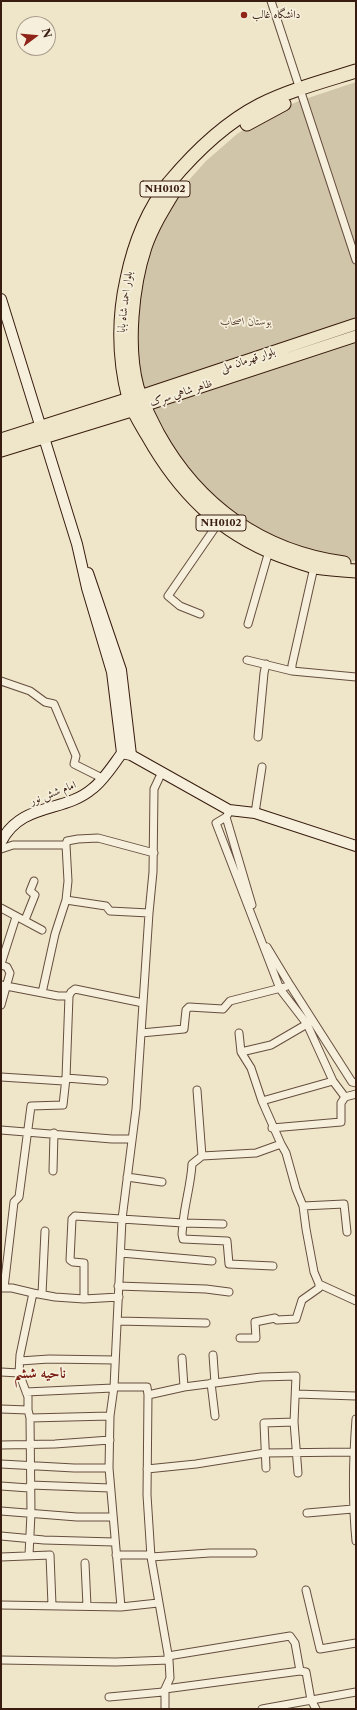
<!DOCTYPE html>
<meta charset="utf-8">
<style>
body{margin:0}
#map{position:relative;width:357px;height:1710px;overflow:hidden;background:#efe6c9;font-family:"Libre Caslon Text",serif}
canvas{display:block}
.frame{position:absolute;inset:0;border:2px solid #381c0f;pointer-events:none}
.north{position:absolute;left:16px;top:16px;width:40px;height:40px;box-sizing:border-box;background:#f5efdc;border:1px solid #a99b8a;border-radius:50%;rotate:74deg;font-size:11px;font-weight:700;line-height:16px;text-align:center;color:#381c0f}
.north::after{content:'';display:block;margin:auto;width:14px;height:18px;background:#8f2418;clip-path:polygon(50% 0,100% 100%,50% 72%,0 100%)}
</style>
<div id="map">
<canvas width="357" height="1710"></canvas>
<div class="frame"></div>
<div class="north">N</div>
</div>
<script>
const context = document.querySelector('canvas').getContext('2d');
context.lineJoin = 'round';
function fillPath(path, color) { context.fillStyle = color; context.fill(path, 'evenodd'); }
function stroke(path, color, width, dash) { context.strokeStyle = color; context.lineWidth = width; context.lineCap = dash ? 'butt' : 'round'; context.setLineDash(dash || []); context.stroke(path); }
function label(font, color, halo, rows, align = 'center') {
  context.font = font + ' "Libre Caslon Text",Amiri,serif'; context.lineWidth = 3.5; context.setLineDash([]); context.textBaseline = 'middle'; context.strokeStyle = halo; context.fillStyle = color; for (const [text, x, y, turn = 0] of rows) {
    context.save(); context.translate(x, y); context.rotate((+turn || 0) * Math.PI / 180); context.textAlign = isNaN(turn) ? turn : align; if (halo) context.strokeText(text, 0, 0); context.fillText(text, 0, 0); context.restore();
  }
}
fillPath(new Path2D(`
 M 356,82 L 356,561 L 340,560 L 267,538 L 196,483 L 167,439 L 142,389 L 137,356 L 136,314 L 141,277 L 152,245 L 181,189 L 206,161 L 237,134 L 266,115 L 299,101 Z`), '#d0c4a9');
const street = new Path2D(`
 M 271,1 L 356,260
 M 200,614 L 180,606 L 168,596 L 219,522
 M 248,624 L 269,551
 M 247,660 L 292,671 L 356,677
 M 292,671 L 292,665 L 314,567
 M 1,681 L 30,691 L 45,702 L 54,704 L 76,756 L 74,764 L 102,778
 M 258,737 L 264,673 L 266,664
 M 162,772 L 154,789 L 153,872 L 149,913 L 136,1109 L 122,1219 L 114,1387 L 147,1387 L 148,1395 L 147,1495 L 151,1557 L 169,1660 L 170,1678 L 165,1689 L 165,1709
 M 255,813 L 262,767
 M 228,814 L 226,817 L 252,905
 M 226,817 L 216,823 L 280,989 L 307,1024 L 333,1081 L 345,1097
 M 1,849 L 13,845 L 66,845 L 67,841 L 78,839 L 98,838 L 154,853
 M 66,900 L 106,906 L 110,911 L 149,913
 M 1,908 L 42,930
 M 25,920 L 35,895 L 30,891 L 34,881
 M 267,947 L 290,985 L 352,1082 L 356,1083
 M 1,964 L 16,917
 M 1,965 L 7,967 L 10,973 L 1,1005
 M 1,985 L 58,996 L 69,996 L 71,992 L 75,989 L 143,1003
 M 42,993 L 55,934 L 66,900 L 68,881 L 66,845
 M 141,1033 L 184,1029 L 186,1010 L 189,1007 L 223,1009 L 230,1001 L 285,987
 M 239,1033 L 241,1052 L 251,1068 L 262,1101 L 333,1081
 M 241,1052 L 271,1045 L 307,1024
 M 1,1077 L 64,1081 L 66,1078 L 104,1081
 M 197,1090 L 202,1156
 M 272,1128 L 341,1122 L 341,1103 L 345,1097 L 356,1094
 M 1,1130 L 112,1139 L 132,1139
 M 53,1171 L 54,1133
 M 127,1177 L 162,1182
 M 303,1206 L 344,1204 L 347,1232
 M 223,1224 L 183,1223 C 185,1202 191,1184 192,1164 L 202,1156 L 256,1153 L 281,1144 L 262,1101
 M 121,1253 L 212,1261
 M 319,1284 L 356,1301
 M 118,1286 L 206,1289 L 229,1292
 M 1,1288 L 12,1288 L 33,1293
 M 4,1288 L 14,1202 L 19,1197 L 31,1106 L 63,1105 L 66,1078 L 69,996
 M 42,1294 L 45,1231
 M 84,1299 L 84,1263 L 73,1262 L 70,1260 L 72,1219 L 75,1216 L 183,1223 L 182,1234 L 183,1239 L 227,1241 L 229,1264 L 273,1266
 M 117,1321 L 206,1323
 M 240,1338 L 256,1338 L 255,1322 L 275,1318 L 277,1320 L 296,1319 L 302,1300 L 319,1288 L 319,1284 L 314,1272 L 306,1229 L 303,1206 L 296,1189 L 286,1153 L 281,1144
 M 20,1361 L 49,1359 L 115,1360
 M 1,1372 L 19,1373
 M 211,1383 L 215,1416
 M 215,1383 L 261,1377 L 296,1376 L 294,1422 L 298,1473
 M 114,1387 L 110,1416 L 109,1468 L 121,1607
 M 184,1387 L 215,1383 L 213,1355
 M 26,1392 L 113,1388
 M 296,1394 L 356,1396
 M 148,1395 L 184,1387 L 182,1358
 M 1,1409 L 28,1410
 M 30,1418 L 110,1416
 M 356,1419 C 353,1459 352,1500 356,1541
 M 1,1445 L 55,1444 L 110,1440
 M 1,1464 L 74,1468 L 109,1468
 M 266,1468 L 264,1423 L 294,1422
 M 147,1469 L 196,1464 L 265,1453 L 353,1452
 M 1,1486 L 29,1488 L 30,1485 L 110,1488
 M 1,1511 L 77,1517 L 112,1517
 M 307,1513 L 353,1509
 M 1,1536 L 44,1540 L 114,1542
 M 29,1555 L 31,1513 L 30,1418 L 28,1410 L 28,1397 L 19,1373 L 20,1355 L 33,1293 L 55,1297 L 84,1299 L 119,1297
 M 116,1555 L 150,1555
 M 1,1557 L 50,1555 L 52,1605
 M 151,1557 L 210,1553 L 253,1553
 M 85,1563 L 87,1606
 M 306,1590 L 320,1649 L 356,1643
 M 1,1605 L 121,1607 L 158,1603
 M 168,1656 L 290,1636 L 295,1643 L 300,1671 L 306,1672 L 311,1700 L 316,1709
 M 1,1660 L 116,1662 L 169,1660
 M 109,1697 L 163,1692 L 165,1689 L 300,1671
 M 262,1709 L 356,1692`);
const secondary = new Path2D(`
 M 1,299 L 77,544 L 87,588 L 112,672 L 122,753
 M 88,573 L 121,670 L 131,755
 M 1,842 C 21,802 64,813 92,789 C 104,780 113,765 122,753 L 131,755 L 229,810 L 255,813 L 356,846`);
const primary = new Path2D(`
 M 140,396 L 356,324
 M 143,406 L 356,336`);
const highway = new Path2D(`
 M 356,71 C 324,81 290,90 260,105 C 225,123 194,153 169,183 C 147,211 134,245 127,279 C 118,319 119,360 129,399 C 133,412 141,424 148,436 C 179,491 219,532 279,555 C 290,559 303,564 315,567 C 328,569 342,570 356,571
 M 247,124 L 284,104
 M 174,191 C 163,209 152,227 145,247 C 132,286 126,347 137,387 C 142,404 150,418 158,434 C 198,506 262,552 344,563
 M 1,440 L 136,397
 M 1,450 L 141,407`);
stroke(street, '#664e3e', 9);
stroke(secondary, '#381c0f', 12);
stroke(primary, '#381c0f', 13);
stroke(highway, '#381c0f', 15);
stroke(street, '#f5efdc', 7);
stroke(secondary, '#f5efdc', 10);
stroke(primary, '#efe6c9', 11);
stroke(highway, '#efe6c9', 13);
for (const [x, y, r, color] of [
 [244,15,4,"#8f2418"]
]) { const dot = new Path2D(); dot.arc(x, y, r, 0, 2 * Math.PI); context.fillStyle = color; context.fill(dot); stroke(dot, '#f5efdc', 1.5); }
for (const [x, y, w] of [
 [165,189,50],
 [221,523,50]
]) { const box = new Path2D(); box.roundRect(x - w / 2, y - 8, w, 16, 3); context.fillStyle = '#f5efdc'; context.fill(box); stroke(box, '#381c0f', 1); }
label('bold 10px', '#381c0f', null, [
 ["NH0102",165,189],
 ["NH0102",221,523]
]);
label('11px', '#381c0f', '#f5efdc', [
 ["دانشگاه غالب",252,15]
], 'left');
label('11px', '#381c0f', '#f5efdc', [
 ["بلوار احمد شاه بابا",125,302,-83],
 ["بلوار قهرمان ملی",248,360,-18],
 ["ظاهر شاهي سړک",181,393,-18],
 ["امام شش نور",53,793,-21]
]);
label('italic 11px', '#664e3d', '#f5efdc', [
 ["بوستان اصحاب",246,322]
]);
label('bold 15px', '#7a1f14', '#f5efdc', [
 ["ناحیه ششم",40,1374]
]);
</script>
